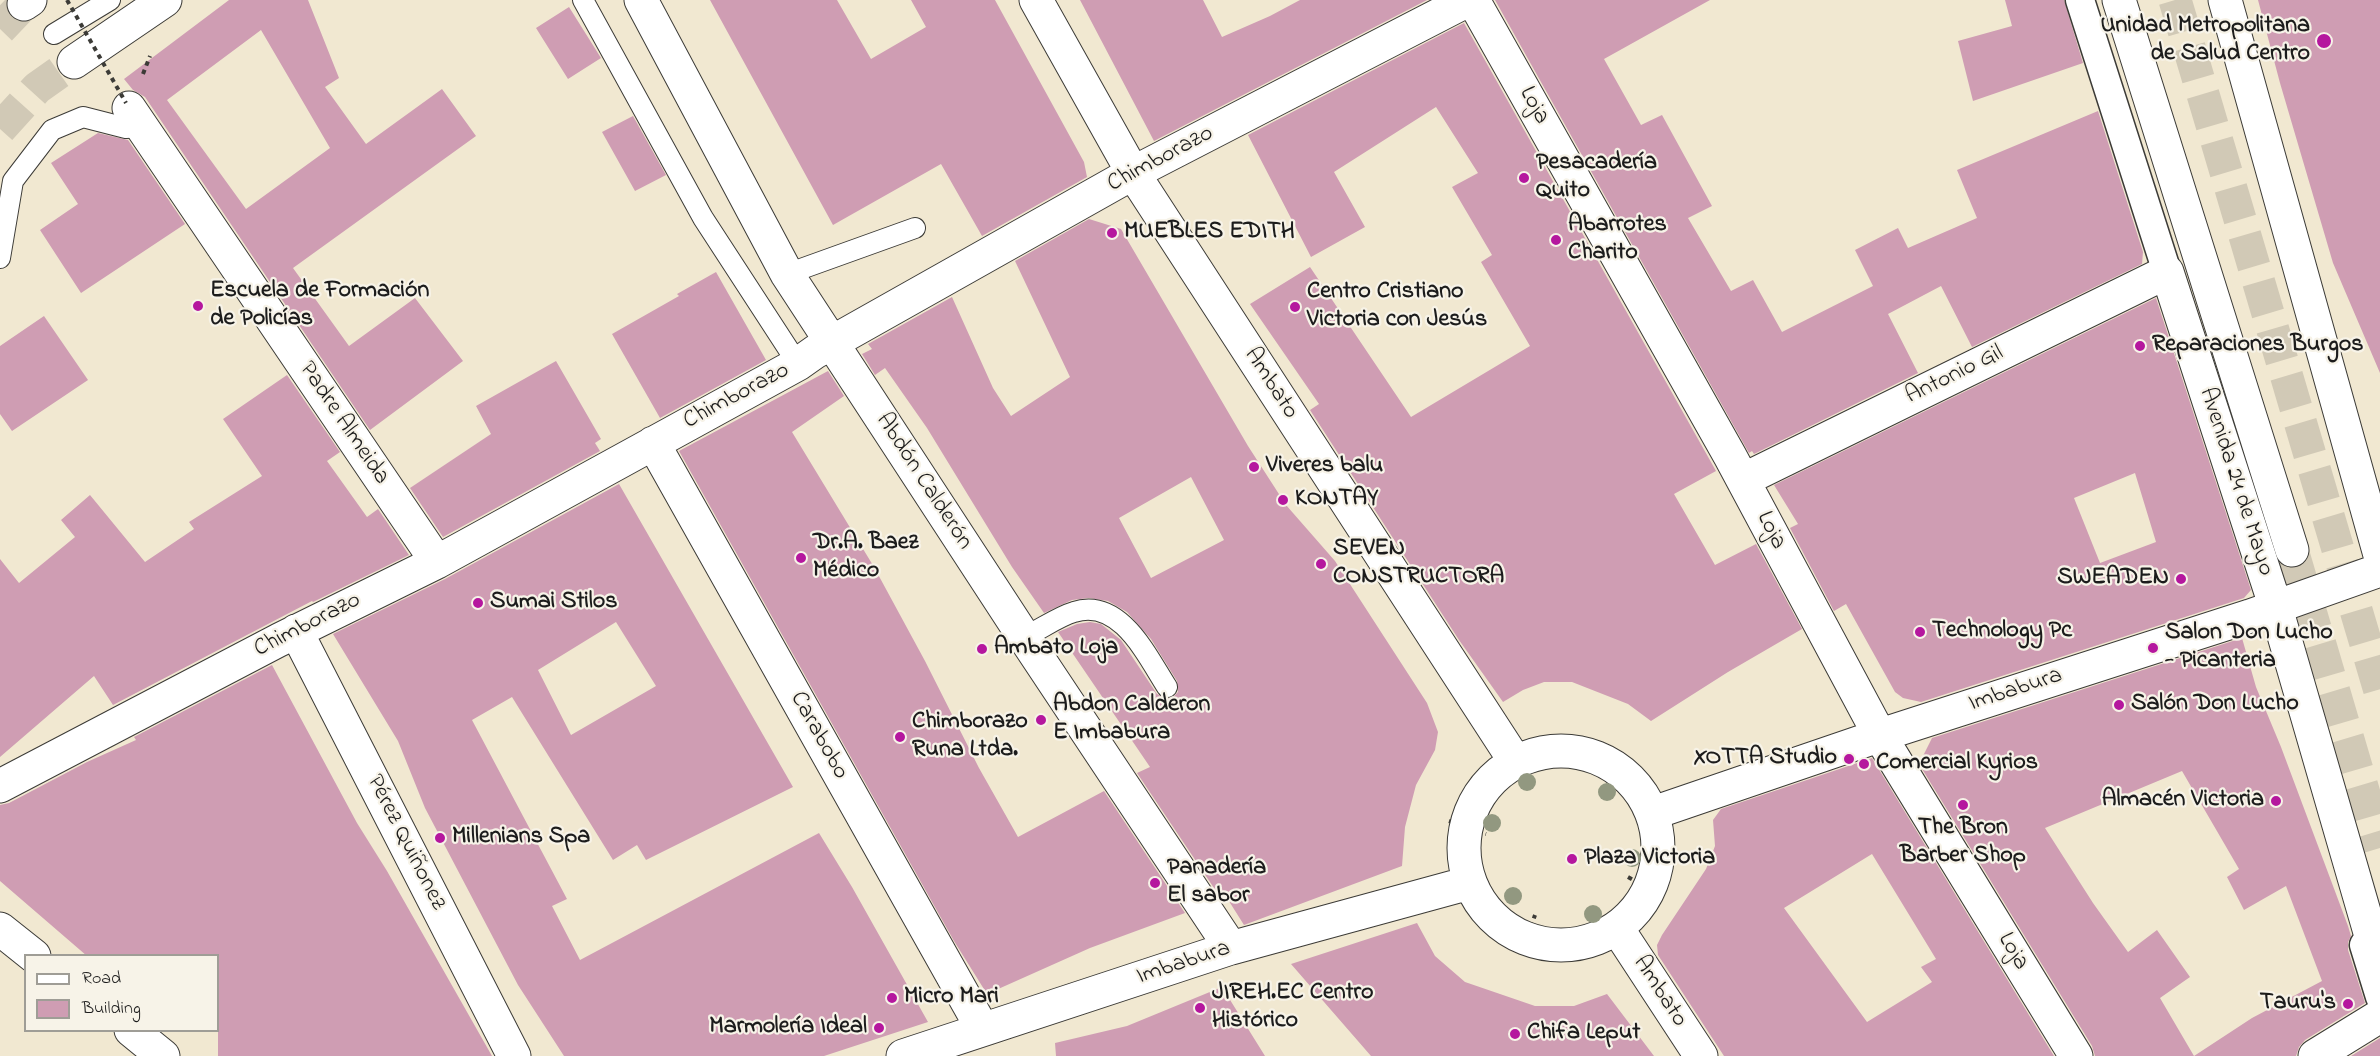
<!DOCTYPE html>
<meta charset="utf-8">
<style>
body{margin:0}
#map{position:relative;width:2380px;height:1056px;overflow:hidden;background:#f1e8d1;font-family:"Indie Flower",sans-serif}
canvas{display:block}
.legend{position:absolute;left:24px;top:954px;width:195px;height:78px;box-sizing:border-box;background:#f7f3e8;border:2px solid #9f9d96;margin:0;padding:8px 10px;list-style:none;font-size:18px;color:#1c1c1c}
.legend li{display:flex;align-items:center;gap:12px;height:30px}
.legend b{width:30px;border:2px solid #9f9d96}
</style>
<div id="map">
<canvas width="2380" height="1056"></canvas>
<ul class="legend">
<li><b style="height:8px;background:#fff"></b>Road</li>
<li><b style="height:16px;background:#cf9db3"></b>Building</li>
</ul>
</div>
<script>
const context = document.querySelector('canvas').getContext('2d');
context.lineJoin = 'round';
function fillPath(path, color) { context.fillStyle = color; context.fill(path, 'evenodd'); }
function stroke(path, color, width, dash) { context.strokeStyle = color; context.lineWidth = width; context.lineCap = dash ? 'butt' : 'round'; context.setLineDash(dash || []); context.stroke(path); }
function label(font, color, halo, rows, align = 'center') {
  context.font = font + ' "Indie Flower",sans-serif'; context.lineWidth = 4.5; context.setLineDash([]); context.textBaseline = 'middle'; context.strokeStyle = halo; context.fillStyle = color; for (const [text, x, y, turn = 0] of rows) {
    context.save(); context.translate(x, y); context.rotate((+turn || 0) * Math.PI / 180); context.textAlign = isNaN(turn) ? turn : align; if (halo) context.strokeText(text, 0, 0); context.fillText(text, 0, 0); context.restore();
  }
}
fillPath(new Path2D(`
 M 229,0 L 308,0 L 339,78 L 325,87 L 366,144 L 442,89 L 476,136 L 293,268 L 349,346 L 415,298 L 463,361 L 370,430 L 145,97 L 133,90 L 124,79 ZM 261,30 L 330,148 L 246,209 L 167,100 Z
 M 710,0 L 837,0 L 871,59 L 926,27 L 911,0 L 995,0 L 1084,162 L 1087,177 L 982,236 L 941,164 L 833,225 Z
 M 1080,0 L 1203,0 L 1222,37 L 1270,16 L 1300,0 L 1427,0 L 1154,141 Z
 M 1495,0 L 1710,0 L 1604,59 L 1641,125 L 1662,115 L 1712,206 L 1688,218 L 1731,291 L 1753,280 L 1782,332 L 1873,286 L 1855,250 L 1898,228 L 1908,248 L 1977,218 L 1957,170 L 2098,111 L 2143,252 L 2142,264 L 1972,347 L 1941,286 L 1888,314 L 1918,373 L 1754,454 L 1752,451 L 1749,453 Z
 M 2005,0 L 2064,0 L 2083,63 L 1973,101 L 1958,41 L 2012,26 Z
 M 2258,0 L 2380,0 L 2380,373 L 2333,263 L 2280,83 Z
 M 569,7 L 601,58 L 568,79 L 536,28 Z
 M 1464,23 L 1716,471 L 1674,494 L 1715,565 L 1756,544 L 1802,629 L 1728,672 L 1651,721 L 1628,704 L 1572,682 L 1544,682 L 1523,690 L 1503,702 L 1459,640 L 1310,410 L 1319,404 L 1250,304 L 1310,267 L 1411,417 L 1530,346 L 1481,262 L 1492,255 L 1452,187 L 1478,173 L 1436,107 L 1334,172 L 1365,227 L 1311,257 L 1248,135 Z
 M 633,116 L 666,175 L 635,191 L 602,132 Z
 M 98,133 L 128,140 L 185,224 L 81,293 L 40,230 L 78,204 L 51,163 Z
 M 1089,219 L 1121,229 L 1248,446 L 1286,505 L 1335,561 L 1427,703 L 1438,732 L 1435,750 L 1416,785 L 1405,827 L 1402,866 L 1244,925 L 1227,898 L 1222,900 L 1137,773 L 1150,767 L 1058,632 L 1077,624 L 1090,622 L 1101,624 L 1121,640 L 1157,694 L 1167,699 L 1173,697 L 1178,692 L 1177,681 L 1151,639 L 1127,612 L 1108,601 L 1089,598 L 1072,600 L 1044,613 L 1012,567 L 927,428 L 885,368 L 875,375 L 862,354 L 872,349 L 868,344 L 952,297 L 993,388 L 1011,416 L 1070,377 L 1015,261 ZM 1191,477 L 1224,540 L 1151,578 L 1119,518 Z
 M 716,272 L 766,360 L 660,418 L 612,334 L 679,296 L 677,294 Z
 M 2156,298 L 2251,590 L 2244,598 L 1921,702 L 1903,698 L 1895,692 L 1846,604 L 1834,611 L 1790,528 L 1798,524 L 1774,485 ZM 2135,473 L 2156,542 L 2100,563 L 2074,498 Z
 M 44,316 L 88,380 L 12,431 L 0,414 L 0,346 Z
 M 556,361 L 601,439 L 595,443 L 600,451 L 443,537 L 410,488 L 491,434 L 476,406 Z
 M 828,371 L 844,396 L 792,432 L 874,567 L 925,661 L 979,768 L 1018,837 L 1104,791 L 1185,913 L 1090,948 L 987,994 L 954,941 L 679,451 Z
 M 287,375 L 340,452 L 327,461 L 367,517 L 378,509 L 409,555 L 313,602 L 312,601 L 113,705 L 94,676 L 0,757 L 0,559 L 19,583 L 75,537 L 61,520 L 90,495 L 145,562 L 194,529 L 189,522 L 262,476 L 223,419 Z
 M 619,484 L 793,787 L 646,860 L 637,845 L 613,860 L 512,697 L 472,720 L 567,899 L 552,906 L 580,960 L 819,833 L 852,887 L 928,1022 L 824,1056 L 564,1056 L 518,985 L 425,808 L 398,741 L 333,634 L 445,579 ZM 616,622 L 656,686 L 571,735 L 538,670 Z
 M 2242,638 L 2256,687 L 2281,747 L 2348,926 L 2351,936 L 2348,942 L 2348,950 L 2365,1003 L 2305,1040 L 2299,1047 L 2296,1056 L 2194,1056 L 2252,1018 L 2322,981 L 2286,886 L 2244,910 L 2227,877 L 2239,869 L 2182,771 L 2045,828 L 2093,903 L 2128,952 L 2157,930 L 2190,977 L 2160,998 L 2194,1056 L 2095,1056 L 2092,1046 L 1919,764 L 1932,738 Z
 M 272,665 L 357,823 L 387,871 L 492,1056 L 218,1056 L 218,956 L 87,956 L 0,881 L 0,805 L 9,803 L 87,762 L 136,740 L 134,737 Z
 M 1872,758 L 2054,1056 L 1724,1056 L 1658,955 L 1657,945 L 1662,935 L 1706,869 L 1715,846 L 1713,820 L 1721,809 ZM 1872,854 L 1936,959 L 1921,967 L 1932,982 L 1867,1022 L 1784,908 Z
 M 1417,923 L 1435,956 L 1465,982 L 1535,1006 L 1574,1006 L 1607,994 L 1654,1056 L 1371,1056 L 1291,964 Z
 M 1222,987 L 1265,1056 L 1056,1056 L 1055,1043 L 1127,1026 Z
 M 2380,1038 L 2380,1056 L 2351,1056 Z`), '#cf9db3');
stroke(new Path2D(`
 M 2175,0 L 2380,691
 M 2292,550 L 2380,848`), '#d1c9b6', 33, [33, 16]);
stroke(new Path2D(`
 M 0,29 L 24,4
 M 0,129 L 37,88 L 74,62`), '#d1c9b6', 33, [33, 16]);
const service = new Path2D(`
 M 583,0 L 703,218 L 798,364
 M 54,34 L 110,0
 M 0,258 L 13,181 L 52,130 L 83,117 L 126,128 L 141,127
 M 787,274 L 915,228
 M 1024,637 C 1040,630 1057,617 1074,612 C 1120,597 1147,656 1167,687`);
const pedestrian = new Path2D(`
 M 2080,0 L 2167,272
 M 2364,945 L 2380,997`);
const minor = new Path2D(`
 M 641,0 L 787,274 L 1024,637 L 1231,948
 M 1036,0 L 1133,173 L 1515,761
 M 1473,0 L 1730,456 L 1880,736 L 2076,1056
 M 2225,0 L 2380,555
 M 129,108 L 437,562
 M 653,443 L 982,1028
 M 1743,480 L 2167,272 L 2276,608 L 2380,967
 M 296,631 L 514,1056
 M1464 848a97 97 0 1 1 194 0a97 97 0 1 1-194 0Z
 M 0,786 L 279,640 L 437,562 L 798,364 L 815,352 L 1133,173 L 1468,0
 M 1653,813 L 1890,732 L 2250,616 L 2380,570
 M 1617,928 L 1701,1056
 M 0,929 L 34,956
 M 131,1030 L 163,1056
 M 903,1056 L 1231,948 L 1469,883
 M 2315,1056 L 2380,1016`);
const secondary = new Path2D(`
 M 2119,0 L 2292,550`);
const primary = new Path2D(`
 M 24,4 L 30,0
 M 74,62 L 165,0`);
stroke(service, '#3c3b37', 22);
stroke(pedestrian, '#3c3b37', 31);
stroke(minor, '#3c3b37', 35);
stroke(secondary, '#3c3b37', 35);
stroke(primary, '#3c3b37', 35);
stroke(new Path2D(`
 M 143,74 L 150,56
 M 1449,821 L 1455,823
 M 1477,831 L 1486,834
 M 1628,877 L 1637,882
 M 1654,889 L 1665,893
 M 1531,927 L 1535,915`), '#3c3b37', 4, [4.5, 4.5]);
stroke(service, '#fff', 20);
stroke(pedestrian, '#fff', 28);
stroke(minor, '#fff', 33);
stroke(secondary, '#fff', 33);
stroke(primary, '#fff', 33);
stroke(new Path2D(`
 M 67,0 L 126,103`), '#3c3b37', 4, [4.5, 4.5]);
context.fillStyle = '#929880';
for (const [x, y] of [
 [1527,782],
 [1607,792],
 [1492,823],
 [1632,858],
 [1513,896],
 [1593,914]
]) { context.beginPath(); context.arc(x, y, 9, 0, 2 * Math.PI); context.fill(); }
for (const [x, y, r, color] of [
 [2324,41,8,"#b5179e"],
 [1524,178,6,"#b5179e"],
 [1112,233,6,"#b5179e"],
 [1556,240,6,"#b5179e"],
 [198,306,6,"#b5179e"],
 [1295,307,6,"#b5179e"],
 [2140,346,6,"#b5179e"],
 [1254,467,6,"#b5179e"],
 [1283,500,6,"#b5179e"],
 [801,558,6,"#b5179e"],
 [1321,564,6,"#b5179e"],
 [2181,579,6,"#b5179e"],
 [478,603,6,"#b5179e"],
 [1920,632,6,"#b5179e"],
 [2153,648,6,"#b5179e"],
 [982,649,6,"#b5179e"],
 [2119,705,6,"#b5179e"],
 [1041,720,6,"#b5179e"],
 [900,737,6,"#b5179e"],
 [1849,759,6,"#b5179e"],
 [1864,764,6,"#b5179e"],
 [2276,801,6,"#b5179e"],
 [1963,805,6,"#b5179e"],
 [440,838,6,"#b5179e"],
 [1572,859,6,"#b5179e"],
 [1155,883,6,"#b5179e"],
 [892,998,6,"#b5179e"],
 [2348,1004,6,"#b5179e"],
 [1200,1008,6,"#b5179e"],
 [879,1028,6,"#b5179e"],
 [1515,1034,6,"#b5179e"]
]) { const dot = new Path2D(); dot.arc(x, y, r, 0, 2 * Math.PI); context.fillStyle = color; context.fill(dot); stroke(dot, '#f7f3e8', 2); }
label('bold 24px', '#1c1c1c', '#f7f3e8', [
 ["Unidad Metropolitana",2310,27,"right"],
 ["de Salud Centro",2310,55,"right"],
 ["Pesacadería",1536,164],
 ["Quito",1536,192],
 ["Abarrotes",1568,226],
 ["Charito",1568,254],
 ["MUEBLES EDITH",1124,233],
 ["Escuela de Formación",210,292],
 ["de Policías",210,320],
 ["Centro Cristiano",1307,293],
 ["Victoria con Jesús",1307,321],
 ["Reparaciones Burgos",2152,346],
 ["Viveres balu",1266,467],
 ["KONTAY",1295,500],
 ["Dr.A. Baez",813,544],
 ["Médico",813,572],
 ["SEVEN",1333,550],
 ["CONSTRUCTORA",1333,578],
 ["SWEADEN",2169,579,"right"],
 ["Sumai Stilos",490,603],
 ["Technology Pc",1932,632],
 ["Salon Don Lucho",2165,634],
 ["- Picanteria",2165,662],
 ["Ambato Loja",994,649],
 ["Salón Don Lucho",2131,705],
 ["Abdon Calderon",1053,706],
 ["E Imbabura",1053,734],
 ["Chimborazo",912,723],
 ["Runa Ltda.",912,751],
 ["XOTTA Studio",1837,759,"right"],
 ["Comercial Kyrios",1876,764],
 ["Almacén Victoria",2264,801,"right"],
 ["The Bron",1963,829,"center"],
 ["Barber Shop",1963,857,"center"],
 ["Millenians Spa",452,838],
 ["Plaza Victoria",1584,859],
 ["Panadería",1167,869],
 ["El sabor",1167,897],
 ["JIREH.EC Centro",1212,994],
 ["Histórico",1212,1022],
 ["Micro Mari",904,998],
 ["Tauru's",2336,1004,"right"],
 ["Marmolería Ideal",867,1028,"right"],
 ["Chifa Leput",1527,1034]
], 'left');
label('24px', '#1c1c1c', '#f7f3e8', [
 ["Loja",1533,106,61],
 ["Chimborazo",1161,160,-28],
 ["Antonio Gil",1955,376,-26],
 ["Ambato",1270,384,57],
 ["Chimborazo",737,397,-28],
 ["Padre Almeida",343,424,56],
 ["Abdón Calderón",923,482,57],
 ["Avenida 24 de Mayo",2235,482,72],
 ["Loja",1770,531,63],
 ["Chimborazo",308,626,-27],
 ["Imbabura",2016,691,-18],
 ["Carabobo",818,736,61],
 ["Pérez Quiñonez",405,843,63],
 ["Loja",2012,952,59],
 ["Imbabura",1184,964,-18],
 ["Ambato",1659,992,57]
]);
</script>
